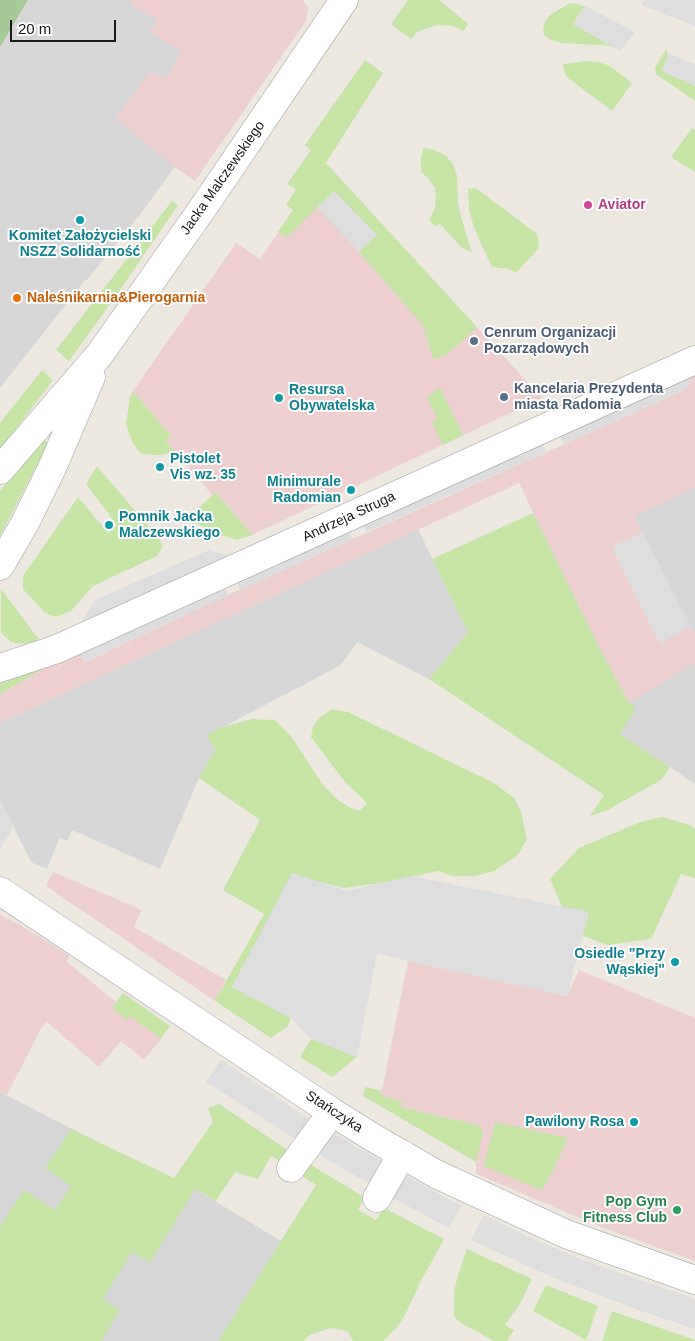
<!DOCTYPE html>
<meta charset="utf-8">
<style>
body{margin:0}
#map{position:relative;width:695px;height:1341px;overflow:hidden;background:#ece8e0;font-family:Arial,sans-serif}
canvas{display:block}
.scale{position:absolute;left:10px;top:20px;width:106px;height:22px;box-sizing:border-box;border:2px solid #1a1a1a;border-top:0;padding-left:6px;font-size:15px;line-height:18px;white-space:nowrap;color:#1a1a1a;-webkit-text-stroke:4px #fff;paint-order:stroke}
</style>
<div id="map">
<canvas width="695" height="1341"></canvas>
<div class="scale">20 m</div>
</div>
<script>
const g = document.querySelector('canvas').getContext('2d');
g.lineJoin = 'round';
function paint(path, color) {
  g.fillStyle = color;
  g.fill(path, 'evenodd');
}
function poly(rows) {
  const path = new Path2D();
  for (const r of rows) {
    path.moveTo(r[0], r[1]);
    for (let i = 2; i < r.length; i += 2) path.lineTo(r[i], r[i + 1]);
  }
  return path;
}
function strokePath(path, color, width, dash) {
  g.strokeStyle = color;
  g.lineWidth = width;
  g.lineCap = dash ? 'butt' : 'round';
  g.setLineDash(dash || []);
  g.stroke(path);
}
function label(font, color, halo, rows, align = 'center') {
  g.font = font + ' Arial,sans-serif';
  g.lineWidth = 4;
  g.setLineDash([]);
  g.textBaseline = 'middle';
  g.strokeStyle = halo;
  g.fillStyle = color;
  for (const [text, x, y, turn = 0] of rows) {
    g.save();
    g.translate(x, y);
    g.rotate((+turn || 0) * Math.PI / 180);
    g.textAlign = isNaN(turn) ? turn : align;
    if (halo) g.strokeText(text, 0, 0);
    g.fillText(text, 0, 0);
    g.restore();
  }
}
paint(poly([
 [28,0,242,0,215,112,141,213,87,280,86,279,0,388,0,45],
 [695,402,695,784,620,734,629,703,601,651,533,513],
 [418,529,468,632,429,679,357,642,341,665,208,735,215,750,199,778,160,869,72,830,67,841,60,838,47,869,31,862,0,800,0,723],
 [0,1092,108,1147,195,1189,281,1241,218,1341,0,1341]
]), '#d8d7d7');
paint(poly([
 [132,0,303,0,308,8,306,21,195,181,175,167,115,118,151,71,166,79,181,51,150,32,158,20,130,4],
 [325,163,542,398,252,535,216,492,213,496,168,443,166,440,171,436,133,391,236,243,260,259],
 [692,372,695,373,695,488,635,516,695,634,695,663,629,703,601,651,519,483,0,723,0,694,51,664,79,650,85,662,228,595,687,389],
 [53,872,142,910,134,927,226,980,215,1001,46,886],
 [0,914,30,931,70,956,66,961,116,1002,112,1008,127,1019,130,1015,161,1039,144,1060,121,1041,99,1067,47,1022,41,1028,7,1095,0,1092],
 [408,961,567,996,579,970,695,1018,695,1261,604,1228,476,1174,476,1162,482,1131,478,1125,401,1107,381,1096]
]), '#edd0cf');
paint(poly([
 [408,0,439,0,468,24,464,31,453,26,437,25,417,32,411,39,391,24],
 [570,3,585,6,573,24,613,46,561,43,549,39,544,35,543,29,545,21,550,15],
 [666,49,668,53,667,58,663,71,695,86,695,101,656,74,655,68],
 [365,60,383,73,326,163,477,327,445,356,433,359,423,325,359,252,377,235,334,191,287,237,278,232,293,210,286,205,296,189,287,184,311,150,305,145],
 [585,61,599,62,610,66,632,83,612,111,567,77,564,71,563,64],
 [692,128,695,130,695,172,671,157],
 [423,148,435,150,446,156,453,164,457,176,458,201,460,213,472,253,462,248,440,224,435,227,429,220,435,208,436,199,435,188,428,178,421,172,421,159],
 [476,188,537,234,539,245,537,250,516,273,509,269,492,267,481,244,474,227,469,210,468,189],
 [172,201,178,205,116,296,69,361,56,350],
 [42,370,53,380,0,450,0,423],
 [440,388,463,435,443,445,432,422,437,418,427,397],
 [133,391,171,436,166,441,176,452,159,455,141,454,133,444,126,424,130,397],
 [40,440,47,441,47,446,0,536,0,491],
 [97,466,159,539,163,546,157,556,93,586,71,611,56,617,45,613,23,589,23,576,78,497,108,533,117,525,86,484],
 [216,492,219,496,252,535,237,540,214,533,196,523,191,515],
 [533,513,601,651,629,703,636,708,620,734,668,766,669,769,661,780,638,793,606,811,590,816,604,795,429,679,468,632,432,559],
 [1,589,20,614,39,640,30,644,17,643,11,642,1,633],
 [51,664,0,694,0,681],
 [332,709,348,712,494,783,514,798,521,811,527,839,518,855,494,871,476,876,452,876,438,871,381,883,343,888,308,879,293,873,232,987,291,1018,288,1026,271,1038,215,1001,264,914,223,890,260,820,199,778,215,750,207,735,219,728,252,719,275,720,291,736,323,785,339,801,349,807,360,811,367,803,345,782,311,737,313,727,319,718],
 [662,817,690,825,695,829,695,878,681,874,651,939,607,945,581,935,563,909,550,879,579,848,640,822],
 [123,993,170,1026,161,1039,130,1016,127,1020,112,1008],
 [311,1039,357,1057,332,1077,300,1057],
 [365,1087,382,1091,382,1096,402,1101,401,1107,478,1125,483,1131,476,1162,363,1096],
 [219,1104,289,1151,282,1163,271,1156,258,1179,235,1172,216,1201,195,1189,150,1263,132,1252,103,1299,120,1310,101,1341,0,1341,0,1226,24,1190,55,1210,71,1186,45,1168,71,1129,174,1178,213,1122,208,1108],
 [495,1122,568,1138,548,1181,541,1190,484,1166],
 [308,1163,364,1197,358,1210,376,1220,384,1208,444,1239,422,1279,403,1319,397,1327,383,1341,353,1341,348,1331,330,1328,309,1335,304,1341,218,1341,316,1185,301,1175],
 [467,1249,532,1279,521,1302,505,1325,514,1330,507,1341,494,1341,459,1322,454,1316,454,1292,458,1275],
 [546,1285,598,1306,586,1340,533,1311],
 [612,1311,695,1340,695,1341,602,1341]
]), '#c6e5a7');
paint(poly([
 [0,0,28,0,0,47]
]), '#a6ca96');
paint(poly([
 [644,0,695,0,695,26,641,5],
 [585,6,635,32,620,51,573,24],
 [668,53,695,64,695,86,662,71],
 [334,191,377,235,359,252,317,207],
 [692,372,687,389,564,444,558,432],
 [540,440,546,452,366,532,361,521],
 [347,528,352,539,240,590,234,577],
 [643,532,691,626,660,644,612,547],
 [209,550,228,556,81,623,95,600],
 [222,583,228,595,84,662,79,650],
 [0,800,13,827,0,850],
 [292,873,347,891,411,876,589,912,567,996,377,954,357,1057,311,1039,291,1018,232,987],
 [221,1060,313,1122,298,1141,206,1082],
 [333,1133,386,1164,373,1186,318,1154],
 [403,1174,461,1206,449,1228,391,1197],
 [484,1215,535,1240,582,1260,695,1299,695,1329,644,1312,554,1278,471,1240]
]), '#dedede');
const minor = poly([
 [0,470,100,354,207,202,344,0],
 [0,566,25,523,52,468,91,377],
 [0,668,57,649,695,360],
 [0,891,332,1112,372,1137,436,1174,566,1234,695,1280],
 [291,1168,332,1112],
 [377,1198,402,1154]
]);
strokePath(minor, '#a1a1a1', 29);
strokePath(minor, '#fff', 28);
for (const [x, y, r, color] of [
 [588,205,5,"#d1479c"],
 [80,220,5,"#0f9aa8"],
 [17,298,5,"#e8710a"],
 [474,341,5,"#5c6f8a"],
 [504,397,5,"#5c6f8a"],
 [279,398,5,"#0f9aa8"],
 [160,467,5,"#0f9aa8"],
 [351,490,5,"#0f9aa8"],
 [109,525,5,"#0f9aa8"],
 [675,962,5,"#0f9aa8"],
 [634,1122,5,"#0f9aa8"],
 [677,1210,5,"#2e9e5b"]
]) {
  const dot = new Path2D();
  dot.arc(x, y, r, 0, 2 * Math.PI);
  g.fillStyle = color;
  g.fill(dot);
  strokePath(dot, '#fff', 2);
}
label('14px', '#1a1a1a', '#fff', [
 ["Jacka Malczewskiego",223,178,-55],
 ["Andrzeja Struga",349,517,-25],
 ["Stańczyka",334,1112,33]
]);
label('bold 14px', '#b23c85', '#fff', [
 ["Aviator",598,205]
], 'left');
label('bold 14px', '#0d838f', '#fff', [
 ["Komitet Założycielski",80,236,"center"],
 ["NSZZ Solidarność",80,252,"center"],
 ["Resursa",289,390],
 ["Obywatelska",289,406],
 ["Pistolet",170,459],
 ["Vis wz. 35",170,475],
 ["Minimurale",341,482,"right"],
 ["Radomian",341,498,"right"],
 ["Pomnik Jacka",119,517],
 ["Malczewskiego",119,533],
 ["Osiedle \"Przy",665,954,"right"],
 ["Wąskiej\"",665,970,"right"],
 ["Pawilony Rosa",624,1122,"right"]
], 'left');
label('bold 14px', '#c56008', '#fff', [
 ["Naleśnikarnia&Pierogarnia",27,298]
], 'left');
label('bold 14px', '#4e5e75', '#fff', [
 ["Cenrum Organizacji",484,333],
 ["Pozarządowych",484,349],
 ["Kancelaria Prezydenta",514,389],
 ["miasta Radomia",514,405]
], 'left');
label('bold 14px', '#27864d', '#fff', [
 ["Pop Gym",667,1202],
 ["Fitness Club",667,1218]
], 'right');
</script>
